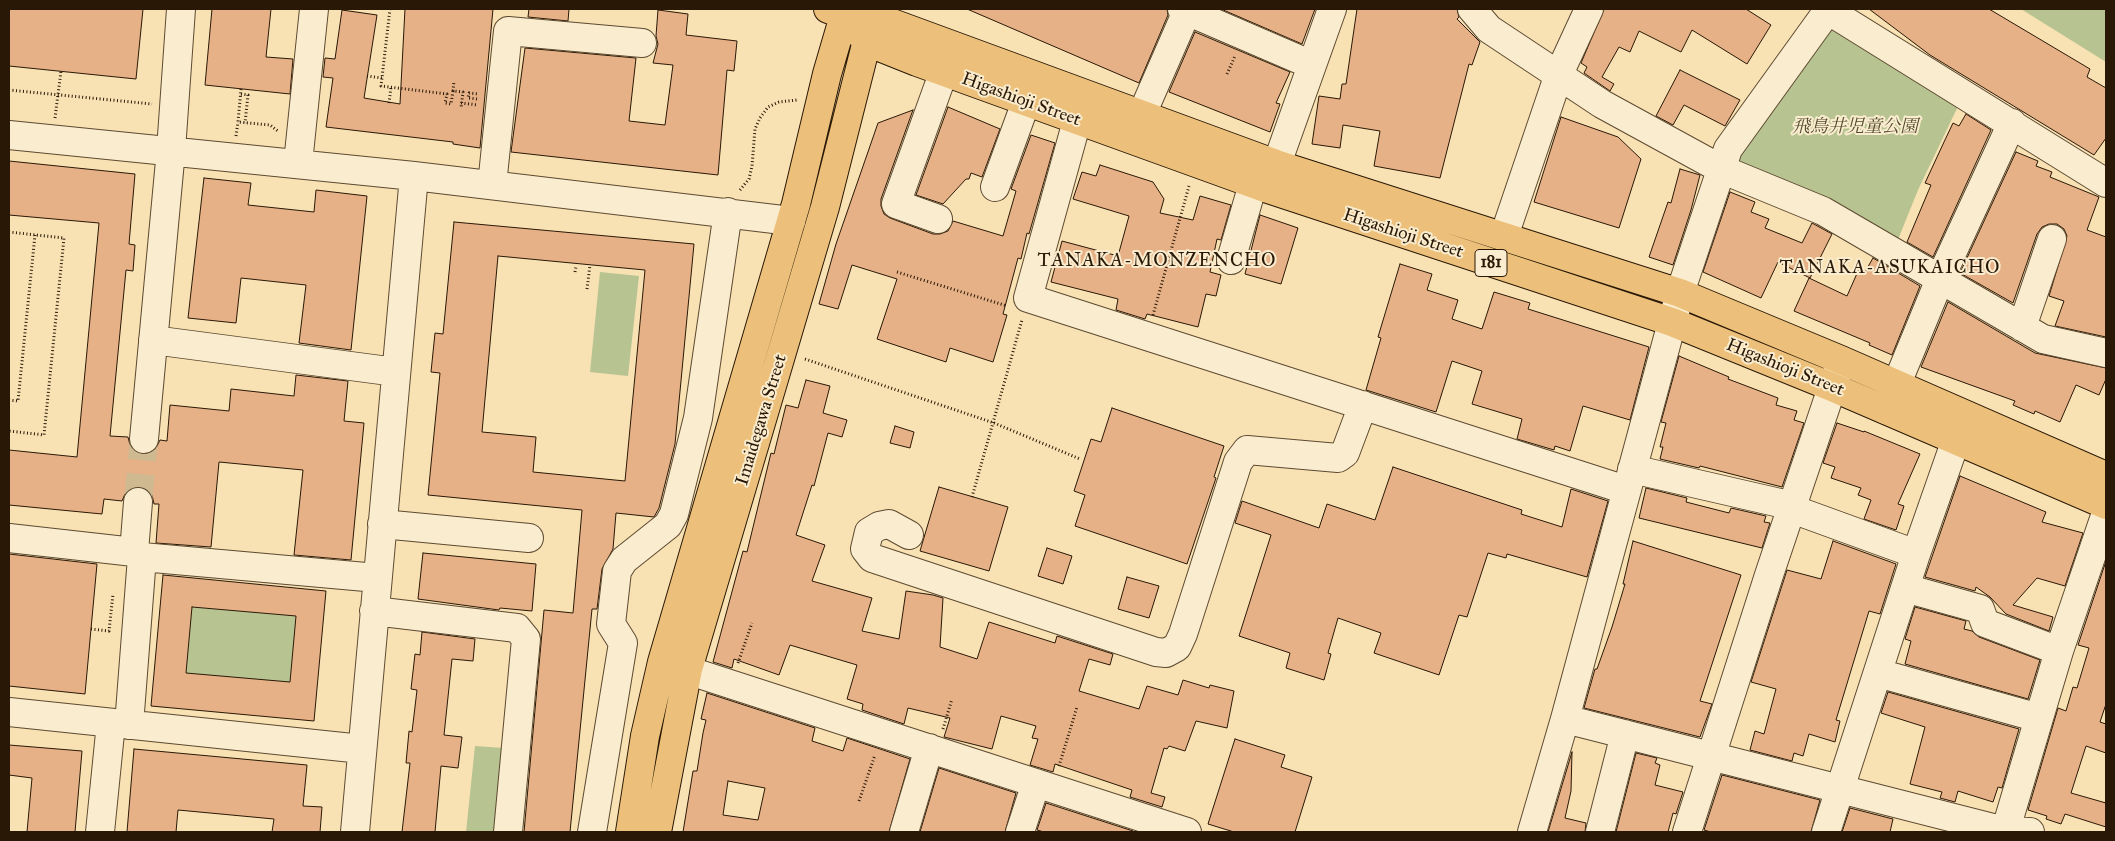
<!DOCTYPE html>
<meta charset="utf-8">
<style>
body{margin:0}
#map{position:relative;width:2115px;height:841px;overflow:hidden;background:#f8e1b3;font-family:"IM FELL Great Primer",serif}
canvas{display:block}
.frame{position:absolute;inset:0;border:10px solid #291806;pointer-events:none}
</style>
<div id="map">
<canvas width="2115" height="841"></canvas>
<div class="frame"></div>
</div>
<script>
const g = document.querySelector('canvas').getContext('2d');
g.lineJoin = 'round';
function paint(path, color) {
  g.fillStyle = color;
  g.fill(path, 'evenodd');
}
function poly(rows) {
  const path = new Path2D();
  for (const r of rows) {
    path.moveTo(r[0], r[1]);
    for (let i = 2; i < r.length; i += 2) path.lineTo(r[i], r[i + 1]);
  }
  return path;
}
function strokePath(path, color, width, dash) {
  g.strokeStyle = color;
  g.lineWidth = width;
  g.lineCap = dash ? 'butt' : 'round';
  g.setLineDash(dash || []);
  g.stroke(path);
}
function label(font, color, halo, rows, align = 'center') {
  g.font = font + ' "IM FELL Great Primer","Noto Serif JP",serif';
  g.lineWidth = 4;
  g.setLineDash([]);
  g.textBaseline = 'middle';
  g.strokeStyle = halo;
  g.fillStyle = color;
  for (const [text, x, y, turn = 0] of rows) {
    g.save();
    g.translate(x, y);
    g.rotate((+turn || 0) * Math.PI / 180);
    g.textAlign = isNaN(turn) ? turn : align;
    if (halo) g.strokeText(text, 0, 0);
    g.fillText(text, 0, 0);
    g.restore();
  }
}
paint(poly([
 [2021,9,2106,9,2106,62],
 [1841,26,1961,100,1918,190,1897,242,1741,166,1739,153,1826,28],
 [600,272,639,276,628,376,590,372],
 [192,607,296,616,290,683,186,673],
 [475,746,504,748,496,832,466,832]
]), '#b7c491');
const building = poly([
 [9,9,143,9,136,79,9,66,9,9],
 [212,9,271,9,266,57,293,59,290,94,205,85,212,9],
 [405,9,493,9,480,148,453,144,453,142,326,127,333,78,323,77,325,58,335,59,342,10,377,15,364,98,400,104,405,9],
 [529,9,569,9,568,21,528,17,529,9],
 [967,9,1167,9,1168,15,1139,83,967,9],
 [1221,9,1315,9,1302,44,1221,9],
 [1357,9,1457,9,1459,17,1457,19,1480,42,1472,65,1469,64,1440,178,1374,166,1380,131,1343,125,1340,148,1312,144,1319,96,1340,99,1342,84,1346,84,1357,9],
 [1604,9,1746,9,1771,25,1747,64,1692,30,1681,52,1639,31,1630,52,1619,47,1602,77,1614,84,1610,91,1584,73,1587,67,1581,63,1604,9],
 [1869,9,1989,9,2090,69,2087,77,2106,88,2106,138,2094,155,1930,55,1869,9],
 [658,10,688,14,686,35,737,41,734,71,727,70,718,175,511,152,525,48,636,58,629,121,665,125,673,65,653,63,658,44,656,36,658,10],
 [1195,32,1290,72,1276,103,1280,104,1270,132,1169,92,1195,32],
 [1680,70,1740,100,1725,126,1684,105,1673,125,1656,116,1680,70],
 [948,107,1000,129,982,177,971,173,969,179,966,179,943,204,916,195,948,107],
 [913,110,881,199,881,206,884,214,890,218,933,234,940,234,948,231,953,221,1003,236,1016,191,1011,189,1031,135,1055,143,1029,234,1027,233,1021,259,1018,258,1003,314,1007,315,993,362,950,348,946,362,877,339,897,279,852,265,838,309,819,304,836,244,878,123,913,110],
 [1966,114,1991,130,1933,257,1907,242,1931,185,1925,183,1944,142,1953,123,1959,126,1966,114],
 [1561,117,1618,137,1641,159,1619,228,1534,202,1561,117],
 [2016,152,2038,161,2036,166,2052,172,2050,177,2099,197,2087,230,2106,237,2106,337,2055,326,2064,301,2049,296,2067,236,2064,229,2057,224,2049,224,2042,227,2037,234,2013,303,1960,273,2016,152],
 [9,161,135,174,129,244,135,245,133,271,126,270,110,436,128,437,130,445,135,451,142,454,150,453,156,448,160,440,167,441,170,405,229,411,231,389,294,396,296,375,348,381,344,421,364,423,351,560,294,555,303,470,219,462,211,547,156,543,159,504,154,504,152,495,147,489,140,487,131,488,125,494,122,501,104,499,102,514,9,505,9,450,77,457,99,223,9,215,9,161],
 [1100,165,1153,182,1164,199,1160,213,1193,220,1200,196,1231,205,1221,240,1217,239,1210,272,1221,275,1216,296,1206,294,1198,327,1147,314,1145,319,1116,310,1118,299,1051,282,1062,241,1118,256,1129,216,1073,199,1082,172,1096,176,1100,165],
 [1680,169,1700,175,1691,210,1673,265,1649,257,1668,202,1671,203,1680,169],
 [204,178,251,183,248,205,314,212,316,190,367,196,351,350,299,343,306,285,241,278,236,323,188,318,204,178],
 [1730,192,1755,202,1751,212,1769,219,1765,228,1802,243,1812,223,1832,234,1810,278,1778,262,1761,298,1703,272,1730,192],
 [1260,215,1298,228,1281,284,1245,274,1260,215],
 [454,222,694,244,675,444,659,508,654,517,616,513,613,549,602,569,597,609,592,609,570,832,524,832,544,610,573,613,582,510,428,495,440,373,431,372,435,333,443,334,454,222],
 [498,256,645,270,625,481,533,472,536,437,482,432,498,256],
 [1873,258,1920,286,1892,355,1869,345,1870,343,1794,311,1809,278,1847,296,1859,269,1865,272,1873,258],
 [1400,264,1432,274,1427,290,1458,300,1452,319,1482,329,1494,292,1530,303,1528,309,1649,347,1630,420,1583,406,1570,451,1555,446,1554,450,1517,439,1522,419,1472,404,1482,371,1452,361,1436,412,1366,390,1381,338,1378,337,1400,264],
 [1948,302,2035,353,2106,368,2106,379,2099,395,2076,385,2060,422,2035,411,2034,414,2013,405,2015,401,1921,367,1948,302],
 [1679,356,1729,377,1728,379,1778,398,1776,405,1797,411,1794,420,1804,423,1782,487,1700,466,1699,468,1660,459,1663,447,1660,447,1666,423,1661,422,1679,356],
 [806,380,830,386,823,413,847,420,842,437,828,433,814,486,812,485,796,535,825,545,812,581,872,598,862,631,899,639,906,591,933,595,943,598,940,647,977,659,989,622,1055,643,1057,636,1113,654,1110,665,1089,659,1079,691,1139,709,1147,686,1178,695,1183,680,1209,688,1210,685,1234,691,1227,728,1196,721,1185,751,1169,746,1167,749,1164,748,1151,793,1165,797,1162,807,1130,797,1132,790,1055,764,1053,772,1030,765,1038,739,1032,738,1036,726,1001,716,992,749,944,737,950,718,908,708,904,724,862,710,863,704,847,699,857,665,790,645,779,675,734,659,732,668,713,662,743,551,747,552,771,453,774,454,786,405,798,408,806,380],
 [1112,408,1224,446,1214,477,1216,478,1187,564,1075,526,1085,495,1074,491,1091,439,1101,442,1112,408],
 [1837,423,1864,432,1864,431,1920,454,1898,504,1904,506,1896,530,1864,519,1871,500,1858,495,1861,488,1831,478,1835,467,1823,463,1837,423],
 [895,426,914,432,910,448,890,443,895,426],
 [1393,467,1522,510,1521,514,1562,527,1571,489,1608,501,1587,577,1507,554,1506,558,1488,553,1467,617,1459,615,1439,675,1374,653,1381,633,1338,618,1328,653,1331,654,1324,680,1286,668,1290,653,1239,636,1271,535,1235,523,1242,501,1319,528,1327,504,1375,520,1393,467],
 [1960,476,2046,512,2042,522,2083,533,2065,586,2037,578,2013,605,2053,617,2049,631,2006,614,1990,597,1976,587,1975,591,1925,577,1960,476],
 [939,487,1008,507,989,571,920,551,939,487],
 [1646,488,1687,498,1686,502,1729,513,1731,508,1766,516,1764,522,1770,523,1762,548,1639,518,1646,488],
 [1633,541,1741,575,1700,701,1712,704,1700,737,1584,708,1595,669,1597,669,1612,627,1625,584,1623,584,1633,541],
 [1833,541,1896,564,1880,614,1869,611,1836,720,1840,721,1835,742,1809,734,1803,756,1794,753,1792,761,1750,750,1755,731,1764,734,1776,689,1751,682,1787,570,1821,579,1833,541],
 [1047,548,1072,556,1063,584,1038,576,1047,548],
 [423,553,536,564,532,611,500,608,499,610,418,599,423,553],
 [9,554,97,564,85,694,9,686,9,554],
 [2106,561,2106,704,2100,722,2106,724,2106,753,2086,746,2071,793,2106,803,2106,827,2065,814,2061,824,2046,819,2047,816,2028,810,2058,708,2066,711,2073,687,2077,688,2089,648,2078,645,2106,561],
 [163,575,326,591,314,721,151,706,163,575],
 [192,607,296,616,290,682,186,673,192,607],
 [1127,577,1159,586,1149,618,1118,609,1127,577],
 [1915,607,1966,621,1964,629,1972,631,1979,637,2040,660,2028,699,1905,664,1911,641,1905,639,1915,607],
 [422,632,475,639,473,661,452,659,444,735,462,737,458,768,441,766,435,832,402,832,410,763,406,763,409,731,412,732,417,690,411,689,415,654,420,655,422,632],
 [1888,692,2019,729,2002,788,1998,787,1993,802,1958,791,1955,802,1940,798,1942,792,1910,784,1925,727,1881,713,1888,692],
 [707,693,815,728,812,741,843,751,847,738,910,759,889,832,683,832,693,771,697,771,703,733,706,720,701,719,707,693],
 [728,781,765,788,758,820,723,815,728,781],
 [1235,739,1285,755,1281,767,1312,777,1295,832,1234,832,1208,824,1235,739],
 [9,745,82,751,75,832,27,832,32,778,9,775,9,745],
 [134,749,307,765,303,806,322,807,320,832,272,832,274,819,178,810,176,832,127,832,134,749],
 [1572,752,1571,791,1565,818,1586,823,1585,832,1548,832,1572,752],
 [1636,753,1657,758,1655,763,1660,765,1655,785,1683,792,1676,814,1673,813,1668,832,1616,832,1636,753],
 [939,768,1016,793,1005,832,920,832,939,768],
 [1722,775,1820,800,1811,832,1711,832,1704,830,1722,775],
 [1046,803,1133,831,1133,832,1044,832,1037,830,1046,803],
 [1850,808,1893,819,1890,832,1842,832,1850,808]
]);
paint(building, '#e6b187');
strokePath(building, '#291806', 1);
strokePath(poly([
 [138,502,144,439]
]), '#cfb990', 28, [28, 14]);
const minor = poly([
 [1182,9,1312,65],
 [1472,9,1489,29,1602,104,1721,169,1823,211,2043,339,2106,353],
 [1826,9,2106,183],
 [1142,114,1187,11],
 [1077,121,1028,298,1626,490],
 [9,135,414,176,791,221],
 [298,163,314,9],
 [492,185,508,31,642,43],
 [1269,186,1332,9],
 [995,187,1026,102],
 [938,219,896,204,944,71],
 [1504,236,1559,74,1589,9],
 [1231,260,1253,184],
 [2022,327,2052,239],
 [153,340,396,372],
 [1886,410,1940,279,2012,123],
 [144,439,171,150,181,9],
 [1632,469,1793,506],
 [1792,509,1916,554],
 [382,524,529,538],
 [909,535,889,524,879,526,869,532,865,549,872,558,1156,652,1166,653,1177,647,1183,634,1238,462,1247,450,1338,458,1345,453,1363,405],
 [9,538,134,552,142,557,377,578],
 [134,552,138,502],
 [1905,588,1980,609,1985,623,2059,651],
 [374,611,517,628,526,639,508,832],
 [665,663,1187,832],
 [1878,673,2039,718],
 [9,712,362,749],
 [1565,719,2005,831,2030,832],
 [129,725,142,557],
 [100,832,111,723],
 [355,832,414,176],
 [592,832,623,643,611,624,617,571,624,560,668,525,674,514,698,418,728,212],
 [904,832,929,748],
 [1020,832,1036,783],
 [1532,832,1565,719,1680,293,1728,149,1829,9],
 [1600,832,1625,734],
 [1687,832,1769,575,1840,364],
 [1826,832,1916,554,1964,417],
 [2005,832,2059,651,2106,513]
]);
const major = poly([
 [828,9,844,15,873,16,1276,164,1680,293,1841,360,2106,476],
 [844,15,867,42,917,62,1268,189,1672,322,1832,387,2106,505],
 [630,832,645,736,662,662,796,204,827,74,846,9],
 [657,832,688,669,825,207,871,25]
]);
strokePath(minor, '#5d4a31', 30);
strokePath(major, '#291806', 30);
strokePath(poly([
 [390,9,381,86,447,94,445,103,451,104,453,91,463,92,461,108],
 [1227,74,1235,56],
 [367,76,382,78],
 [241,89,238,122,270,125,279,132],
 [9,90,152,104],
 [453,91,454,81],
 [241,94,248,95,245,123],
 [477,99,468,98,469,93,479,94],
 [389,103,391,87],
 [461,103,478,105],
 [55,118,61,71],
 [236,136,238,122],
 [740,190,749,179,752,166,755,129,760,118,768,107,779,102,797,100],
 [9,232,64,238,44,435,9,431],
 [575,272,576,267],
 [897,272,1007,306],
 [587,289,590,265],
 [1153,315,1189,186],
 [805,359,994,423,1080,459],
 [9,400,18,401,35,235],
 [972,497,1022,320],
 [91,629,109,631,113,594],
 [738,663,752,623],
 [943,729,952,699],
 [1059,766,1077,707],
 [859,801,875,755]
]), '#291806', 3, [1, 2.5]);
strokePath(minor, '#faecce', 28);
strokePath(major, '#ecc07a', 28);
for (const [x, y, w] of [
 [1491,263,32]
]) {
  const box = new Path2D();
  box.roundRect(x - w / 2, y - 13.5, w, 27, 4);
  g.fillStyle = '#faecce';
  g.fill(box);
  strokePath(box, '#291806', 1);
}
label('bold 16px', '#291806', null, [
 ["181",1491,263]
]);
label('18px', '#291806', '#faecce', [
 ["Higashioji Street",1021,100,20],
 ["Higashioji Street",1403,234,18],
 ["Higashioji Street",1785,368,22],
 ["Imaidegawa Street",762,420,-73]
]);
label('italic 18px', '#544c30', '#faecce', [
 ["飛鳥井児童公園",1855,128]
]);
g.letterSpacing = '1px';
label('19px', '#291806', '#faecce', [
 ["TANAKA-MONZENCHO",1157,261],
 ["TANAKA-ASUKAICHO",1890,268]
]);
g.letterSpacing = '0px';
</script>
